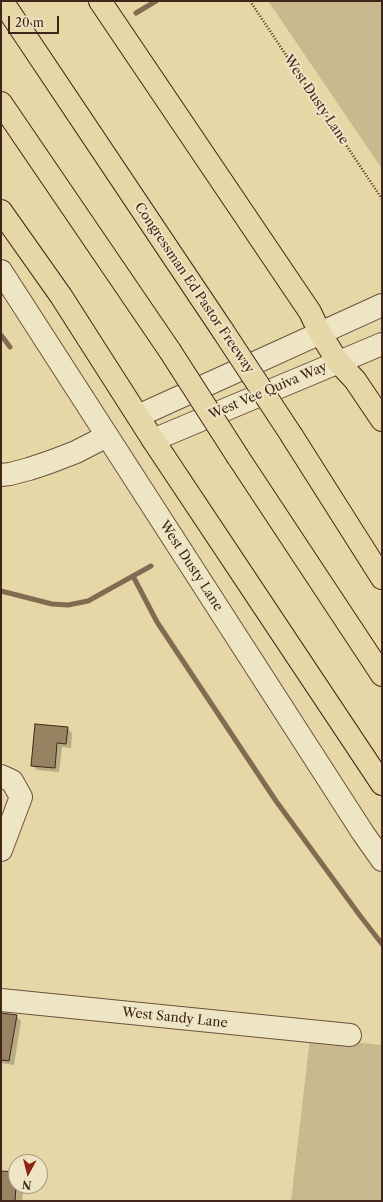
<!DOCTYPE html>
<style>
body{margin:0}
#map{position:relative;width:383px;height:1202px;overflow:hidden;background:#e5d7a6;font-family:"Libre Caslon Text",serif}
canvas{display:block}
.frame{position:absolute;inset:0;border:2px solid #422519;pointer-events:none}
.north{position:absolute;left:8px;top:1154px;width:40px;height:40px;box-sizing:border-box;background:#eee5c5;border:1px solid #a99880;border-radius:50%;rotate:187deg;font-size:11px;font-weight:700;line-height:16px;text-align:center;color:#422519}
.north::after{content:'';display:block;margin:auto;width:14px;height:18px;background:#8f2418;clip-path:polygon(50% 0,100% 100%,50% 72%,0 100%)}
.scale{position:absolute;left:8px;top:16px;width:51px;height:18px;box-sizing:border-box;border:2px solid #422519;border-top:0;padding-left:5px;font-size:12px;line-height:14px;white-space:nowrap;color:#422519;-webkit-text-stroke:3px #eee5c5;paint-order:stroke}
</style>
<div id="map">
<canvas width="383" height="1202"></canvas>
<div class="frame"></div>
<div class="north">N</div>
<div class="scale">20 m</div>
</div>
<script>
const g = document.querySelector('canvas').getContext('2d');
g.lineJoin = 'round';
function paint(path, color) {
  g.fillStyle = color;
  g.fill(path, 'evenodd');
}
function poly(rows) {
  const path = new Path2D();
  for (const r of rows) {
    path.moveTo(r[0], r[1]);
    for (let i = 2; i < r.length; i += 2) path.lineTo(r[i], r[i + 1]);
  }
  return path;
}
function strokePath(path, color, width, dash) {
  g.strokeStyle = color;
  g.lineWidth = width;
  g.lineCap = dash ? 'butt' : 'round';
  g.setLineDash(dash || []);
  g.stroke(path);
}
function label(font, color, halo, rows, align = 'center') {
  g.font = font + ' "Libre Caslon Text",serif';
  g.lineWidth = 4;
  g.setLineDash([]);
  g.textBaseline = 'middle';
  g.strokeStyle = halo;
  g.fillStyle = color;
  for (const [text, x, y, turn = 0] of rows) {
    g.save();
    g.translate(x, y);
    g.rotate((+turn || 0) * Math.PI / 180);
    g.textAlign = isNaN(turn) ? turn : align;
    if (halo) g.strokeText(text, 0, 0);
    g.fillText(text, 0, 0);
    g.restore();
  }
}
paint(poly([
 [268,1,382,1,382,169,275,11],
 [310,1038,382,1045,382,1201,291,1201]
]), '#c9b98e');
paint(poly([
 [67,728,72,733,71,748,62,747,59,772,37,770,32,765],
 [16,1016,21,1021,14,1065,1,1063,1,1018],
 [1,1172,16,1173,16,1186,24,1186,22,1201,1,1201]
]), '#0003');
strokePath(poly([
 [136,13,156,1],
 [1,335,10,347],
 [133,576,157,622,276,801,361,917,382,944],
 [1,591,52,604,68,605,88,601,151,566]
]), '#836b51', 5);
const building = poly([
 [35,724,68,727,66,744,57,743,55,768,31,766,35,724],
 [1,1013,17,1015,9,1061,1,1060,1,1013],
 [1,1171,16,1172,16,1186,15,1201,1,1201,1,1171]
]);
paint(building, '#978262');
strokePath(building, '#422519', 1);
const minor = poly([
 [1,271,363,833,382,860],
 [138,416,382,305],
 [153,440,382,344],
 [1,475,10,474,29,469,50,462,76,452,107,436],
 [1,776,12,781,21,797,1,850],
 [1,1000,350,1035]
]);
const highway = poly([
 [2,1,223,331],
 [100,1,310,312,320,333,338,362,355,380,382,420],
 [1,103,170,351],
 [1,211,61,296,153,440,382,784],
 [292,436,382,578],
 [238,457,382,675]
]);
strokePath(minor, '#6b523c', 24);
strokePath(highway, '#422519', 24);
strokePath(poly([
 [250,1,382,199]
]), '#422519', 2.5, [1, 2]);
strokePath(minor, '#eee5c5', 22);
strokePath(highway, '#e5d7a6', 22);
const highwayBridge = poly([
 [223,331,292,436],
 [170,351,238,457]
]);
strokePath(highwayBridge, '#422519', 24, []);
strokePath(highwayBridge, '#e5d7a6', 22);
label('13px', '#422519', '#eee5c5', [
 ["West Dusty Lane",316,100,56],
 ["Congressman Ed Pastor Freeway",194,288,56],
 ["West Vee Quiva Way",268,391,-23],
 ["West Dusty Lane",191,566,57],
 ["West Sandy Lane",175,1018,6]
]);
</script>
